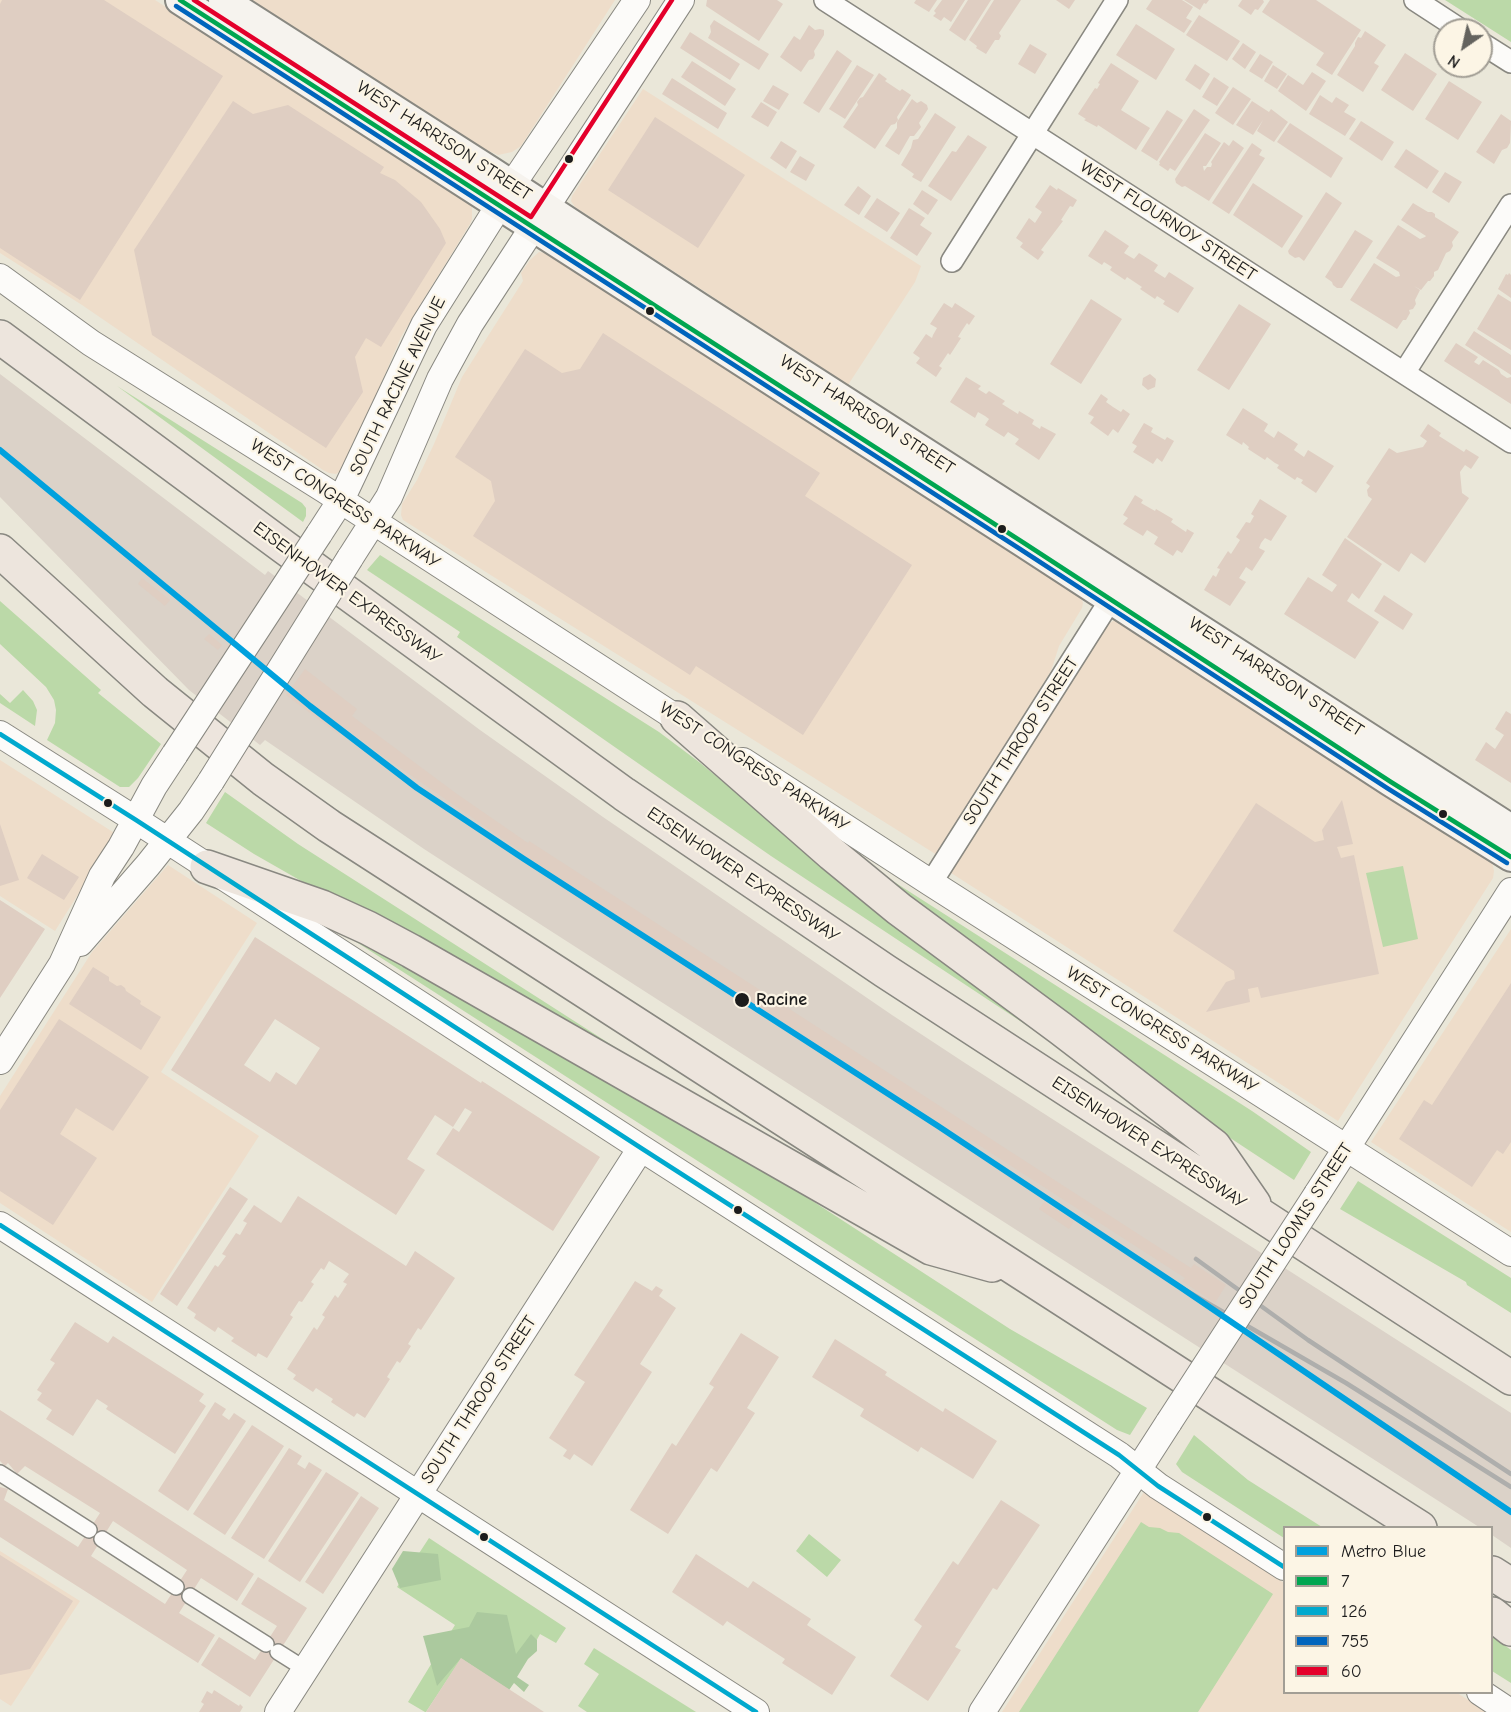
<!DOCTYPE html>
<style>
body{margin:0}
#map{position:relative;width:1511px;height:1712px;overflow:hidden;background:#eae7d9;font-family:"Comic Neue",sans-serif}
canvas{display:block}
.legend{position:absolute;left:1283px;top:1526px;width:210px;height:168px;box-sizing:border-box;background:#fcf5e5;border:2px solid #a29e95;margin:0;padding:8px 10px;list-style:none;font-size:18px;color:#1c1c1c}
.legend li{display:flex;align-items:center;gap:12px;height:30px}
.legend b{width:30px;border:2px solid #a29e95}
.north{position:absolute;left:1433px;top:18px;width:60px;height:60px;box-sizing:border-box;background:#fcf5e5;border:2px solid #a29e95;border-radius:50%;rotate:214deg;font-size:16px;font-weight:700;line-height:24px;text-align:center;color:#1c1c1c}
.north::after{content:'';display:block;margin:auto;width:21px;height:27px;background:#64635e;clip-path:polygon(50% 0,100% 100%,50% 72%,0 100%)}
</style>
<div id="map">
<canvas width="1511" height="1712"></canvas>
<ul class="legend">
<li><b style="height:8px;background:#00a1de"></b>Metro Blue</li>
<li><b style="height:8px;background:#00a651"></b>7</li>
<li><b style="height:8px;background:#00a9ce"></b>126</li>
<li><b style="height:8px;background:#0065bd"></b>755</li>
<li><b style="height:8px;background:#e4002b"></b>60</li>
</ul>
<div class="north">N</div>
</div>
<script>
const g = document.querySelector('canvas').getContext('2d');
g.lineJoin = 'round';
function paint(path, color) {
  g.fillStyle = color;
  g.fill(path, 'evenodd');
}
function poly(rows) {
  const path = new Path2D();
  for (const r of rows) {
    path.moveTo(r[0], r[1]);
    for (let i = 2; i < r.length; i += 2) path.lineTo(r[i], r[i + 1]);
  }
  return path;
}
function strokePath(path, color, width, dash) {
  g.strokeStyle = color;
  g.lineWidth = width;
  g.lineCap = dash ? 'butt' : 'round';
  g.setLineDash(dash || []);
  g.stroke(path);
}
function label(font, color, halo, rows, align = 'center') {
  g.font = font + ' "Comic Neue",sans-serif';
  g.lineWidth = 4.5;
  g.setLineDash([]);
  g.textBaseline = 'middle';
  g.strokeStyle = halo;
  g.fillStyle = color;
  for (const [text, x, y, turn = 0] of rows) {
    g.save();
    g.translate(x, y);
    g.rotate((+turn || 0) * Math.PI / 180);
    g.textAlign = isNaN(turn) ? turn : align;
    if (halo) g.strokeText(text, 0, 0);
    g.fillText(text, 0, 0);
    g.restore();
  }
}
paint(poly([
 [0,0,155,0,460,195,472,207,472,219,470,224,419,307,401,337,347,463,340,471,336,474,329,473,323,470,82,305,0,253],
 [248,0,615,0,521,146,512,152,498,155,475,145],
 [643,89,921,266,915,282,848,385,575,207,571,201,572,196],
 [539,252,545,253,1081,597,1083,603,1082,608,1059,646,1051,671,937,855,403,520,401,515,402,504,417,480,434,444,462,377,523,281,521,273,530,260],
 [1118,620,1492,862,1494,871,1493,878,1338,1121,948,871,1108,624,1113,621],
 [0,760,116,834,55,931,0,896],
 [168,865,257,923,161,1072,259,1136,152,1302,0,1203,0,1096,92,952],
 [1511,929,1511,1232,1371,1142],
 [1144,1492,1284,1583,1284,1692,1457,1693,1488,1712,1002,1712],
 [0,1551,80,1601,11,1706,0,1699]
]), '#eeddca');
paint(poly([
 [0,374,265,575,268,571,480,730,603,817,892,1015,965,1063,1511,1413,1511,1548,1492,1535,1492,1528,1479,1527,543,926,424,849,265,740,260,745,189,690,0,497]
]), '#dbd2c8');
paint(poly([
 [1445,0,1511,0,1511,42],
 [117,386,302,503,306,508,306,516,303,522],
 [380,555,659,732,699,762,865,899,1079,1060,771,856,457,637,460,632,367,570],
 [0,601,101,690,98,693,161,744,138,778,129,787,120,787,47,740,55,723,56,710,54,700,46,687,0,644],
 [23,690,33,701,37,710,35,726,0,703,0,694,10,703],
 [225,792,298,844,657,1074,310,886,254,854,206,823],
 [835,844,1252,1111,1311,1152,1294,1180,1212,1126],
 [1403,866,1418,939,1383,947,1366,873],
 [349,933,703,1130,1010,1329,1147,1408,1130,1435,1117,1430,347,936],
 [1358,1181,1511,1278,1511,1313,1467,1285,1466,1282,1340,1209],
 [1194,1435,1248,1480,1322,1527,1284,1528,1284,1538,1182,1472,1176,1464],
 [1141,1522,1149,1527,1160,1528,1168,1532,1179,1533,1273,1594,1198,1712,1019,1712],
 [809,1534,841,1560,827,1577,796,1551],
 [429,1538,566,1628,556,1643,540,1634,509,1690,461,1659,426,1712,425,1712,408,1702,455,1625,397,1587],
 [1492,1636,1511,1650,1511,1683,1492,1671],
 [594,1648,696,1712,587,1712,578,1706,599,1674,584,1664]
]), '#bbd9a8');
paint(poly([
 [403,1551,438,1554,441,1580,400,1588,392,1569],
 [477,1612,507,1615,516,1654,531,1634,537,1640,537,1651,528,1659,517,1677,529,1685,524,1692,514,1683,509,1690,461,1658,437,1686,423,1636,469,1627]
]), '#abc99e');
paint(poly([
 [2,0,104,0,223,76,80,300,0,248,0,4],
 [707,0,777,0,783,4,759,41,706,6],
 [916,0,937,0,929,12,914,3],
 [942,0,965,0,951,22,944,17,941,21,933,16,936,13,934,11],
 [968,0,991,0,965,41,949,30],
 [994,0,1021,0,999,33,1001,36,999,40,995,40,986,54,976,48,977,46,969,40],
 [1056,0,1075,0,1069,9],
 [1152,0,1182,0,1193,7,1186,18,1192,21,1184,33,1146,9],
 [1184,0,1209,0,1206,4,1204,3,1200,10],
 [1242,0,1263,0,1264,2,1258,10,1255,9,1251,15,1238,6],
 [1270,0,1316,0,1361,30,1332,75,1316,65,1324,53,1262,12],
 [1199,15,1240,41,1227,61,1186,35],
 [714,20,769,54,759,70,708,38,711,32,710,26],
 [1136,24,1175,49,1156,80,1116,55],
 [809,25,815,30,820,29,824,30,824,35,814,51,815,55,813,59,809,60,801,72,780,57,794,36,800,40],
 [1365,31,1386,45,1374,63,1379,66,1363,92,1337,75,1355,46,1355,43,1358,37,1361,38],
 [690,32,740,64,730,80,680,48],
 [1243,43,1256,52,1245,69,1232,59],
 [1030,44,1047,54,1035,74,1018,64],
 [837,50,852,61,819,113,803,103],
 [1405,53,1437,74,1413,111,1381,90],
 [1260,54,1273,62,1262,79,1249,71],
 [692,61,736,89,725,106,681,77],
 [1111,63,1139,81,1121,110,1150,128,1136,150,1098,125,1097,127,1084,120,1086,119,1078,114,1095,88,1097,89,1100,84,1098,83],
 [1195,64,1210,74,1200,90,1185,80],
 [857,65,874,75,845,119,829,109],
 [1273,65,1287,74,1277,89,1264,81],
 [1312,72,1326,81,1306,111,1278,91,1288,75,1303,85],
 [879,73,887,79,885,81,900,91,902,89,911,95,897,117,898,120,895,124,891,125,875,149,843,127,858,105,857,102,860,98,863,97],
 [1214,77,1229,87,1217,106,1202,97],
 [672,78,727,113,718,129,662,94],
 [1449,81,1482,102,1458,140,1425,119],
 [773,85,789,94,779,110,763,101],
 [1233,87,1251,99,1233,125,1215,113],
 [1320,95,1332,103,1336,97,1349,105,1344,112,1356,119,1345,136,1309,114],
 [912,99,917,103,921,101,927,105,928,109,919,123,921,127,914,136,910,136,899,155,885,146,897,128,897,122],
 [233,101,253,114,288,105,384,167,380,173,395,180,421,202,440,229,446,243,381,347,366,338,355,357,363,392,326,448,152,335,134,250],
 [1252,101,1269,112,1271,109,1288,122,1274,142,1257,131,1263,120,1253,135,1236,125],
 [761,102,777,112,768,127,751,117],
 [1194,109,1210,120,1175,171,1170,168,1168,171,1159,165,1160,163,1159,162],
 [1167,110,1183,120,1157,161,1141,151],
 [935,113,956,127,921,182,912,177,914,174,901,165,911,148,913,140,918,139],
 [1501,114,1511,121,1510,143,1507,148,1502,150,1494,164,1476,152],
 [655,117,745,175,698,248,608,190],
 [1361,121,1394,142,1382,161,1349,139],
 [1290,123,1343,158,1331,178,1277,142],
 [1205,133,1221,143,1206,166,1203,166,1204,171,1207,167,1211,167,1212,164,1211,162,1224,142,1229,146,1233,140,1244,148,1209,201,1185,186,1182,187,1176,183,1175,179],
 [968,135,987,147,951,201,928,186,952,151,956,152],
 [781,141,797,151,786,169,770,158],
 [1252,143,1262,150,1259,155,1265,158,1229,214,1212,203],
 [1406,149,1439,171,1427,189,1394,167],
 [800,156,815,165,806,181,790,172],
 [1445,172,1462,182,1449,203,1432,192],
 [1253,183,1303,216,1282,248,1233,215],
 [1050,185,1057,190,1058,188,1077,200,1073,207,1070,206,1061,220,1063,221,1041,250,1044,252,1038,260,1020,247,1023,243,1016,238,1029,218,1035,223,1042,212,1035,207],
 [858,186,871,196,859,215,844,205],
 [922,190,938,200,928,215,913,204],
 [1326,192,1342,203,1304,261,1299,257,1295,258,1289,254,1288,251],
 [877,198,900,213,887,232,864,217],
 [1413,203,1428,212,1432,212,1435,214,1435,217,1459,232,1452,242,1453,246,1450,251,1446,253,1438,270,1434,272,1434,276,1430,281,1428,281,1421,290,1414,286,1420,290,1415,300,1416,304,1413,309,1409,310,1410,313,1406,320,1403,320,1397,329,1350,300,1374,263,1396,277,1400,276,1399,272,1376,258,1398,225,1420,239,1425,237,1426,236,1401,220],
 [909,208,925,218,920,225,932,233,917,256,890,238],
 [1105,230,1129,246,1124,253,1134,259,1139,253,1158,265,1154,271,1165,278,1169,272,1194,288,1178,313,1163,304,1165,301,1157,296,1155,299,1140,289,1142,287,1127,277,1125,280,1110,270,1112,267,1104,262,1102,265,1088,256],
 [1355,230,1373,241,1342,288,1337,288,1333,285,1332,282,1325,277],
 [1509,273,1511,275,1511,298,1498,289,1506,274,1508,275],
 [1498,294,1511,302,1511,350,1477,329],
 [1091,299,1122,319,1081,384,1050,364],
 [944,303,952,308,955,303,975,316,969,325,967,323,961,332,958,337,961,338,950,355,948,353,942,362,939,366,942,368,936,377,916,363,920,358,913,353,926,334,932,338,933,335,937,328,930,324],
 [1239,304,1271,324,1229,390,1197,370],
 [1474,331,1511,355,1511,375,1465,345],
 [603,333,820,473,805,496,912,565,803,735,696,666,690,675,473,536,495,501,491,481,455,457,525,349,562,373,580,369],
 [1456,343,1478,357,1474,362,1479,365,1483,360,1499,370,1501,374,1507,378,1511,377,1511,404,1444,361],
 [1150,374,1156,379,1155,387,1148,390,1142,385,1143,378],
 [966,377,981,386,978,389,986,394,989,391,1005,401,1002,404,1018,414,1019,411,1034,420,1032,424,1040,429,1041,426,1056,434,1039,460,1015,444,1019,439,1008,432,1004,437,985,425,989,419,985,416,978,412,975,418,950,402],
 [1101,394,1108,399,1106,402,1113,407,1121,412,1123,409,1130,414,1118,433,1113,429,1108,436,1090,423,1094,417,1088,414],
 [1243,408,1268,424,1264,431,1274,438,1278,431,1298,444,1294,450,1304,457,1308,450,1334,466,1316,493,1301,483,1303,480,1297,477,1295,480,1277,468,1279,465,1275,463,1267,457,1265,460,1248,449,1249,447,1243,442,1242,445,1226,435],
 [1144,423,1153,428,1151,432,1165,440,1167,437,1174,441,1162,462,1157,458,1153,464,1133,452,1137,446,1132,443],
 [1428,424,1441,433,1439,436,1464,452,1466,449,1479,457,1471,469,1465,465,1460,472,1462,493,1469,498,1425,563,1411,553,1399,572,1347,537,1372,499,1368,496,1367,490,1370,486,1366,483,1389,448,1397,453,1423,447,1427,441,1420,436],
 [1135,495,1143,500,1141,503,1155,511,1156,509,1173,519,1171,522,1186,532,1187,529,1194,533,1182,553,1177,550,1173,556,1154,544,1158,537,1147,530,1143,536,1123,524,1128,518,1123,515],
 [1260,499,1287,516,1271,541,1265,538,1261,543,1259,548,1265,551,1252,571,1246,567,1239,578,1246,582,1230,606,1204,590,1213,575,1216,577,1220,569,1217,568,1228,551,1231,554,1240,540,1236,537,1246,522,1250,523,1254,516,1251,514],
 [1345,538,1382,564,1359,599,1352,593,1347,601,1379,622,1355,659,1284,614,1308,577,1332,592,1337,585,1322,575],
 [142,578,170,600,165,606,138,584],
 [1384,595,1413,614,1403,630,1374,611],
 [209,634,222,645,218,650,204,639],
 [305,669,357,709,352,716,457,794,528,843,529,841,1191,1268,1194,1264,1226,1285,1215,1303,1182,1281,1185,1278,971,1140,970,1142,521,854,522,852,383,756,344,727,338,734,286,695],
 [1506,711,1511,714,1511,783,1475,760,1486,742,1495,749,1504,735,1495,729],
 [1342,800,1353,844,1337,847,1341,858,1354,855,1379,974,1261,998,1258,987,1248,989,1250,1002,1206,1012,1226,982,1235,979,1234,971,1173,931,1256,803,1315,842,1324,840,1322,830],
 [0,824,19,880,0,886],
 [42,854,79,877,64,900,27,878],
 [0,900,45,929,0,998],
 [255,937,481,1083,482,1081,600,1157,553,1231,436,1154,453,1128,459,1132,472,1112,465,1108,453,1127,435,1115,407,1159,425,1170,396,1215,171,1070],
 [275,1019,320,1048,296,1085,276,1072,270,1082,244,1065],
 [93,967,109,977,109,981,117,986,121,985,125,988,126,991,141,1001,140,1004,161,1017,141,1050,69,1004],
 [1511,983,1511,1142,1503,1154,1497,1150,1472,1187,1399,1139,1424,1100,1432,1105],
 [59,1019,149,1077,113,1131,76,1108,60,1134,97,1158,53,1225,0,1191,0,1110],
 [230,1187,248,1199,177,1306,160,1294],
 [298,1196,406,1266,415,1251,455,1278,421,1330,418,1328,408,1344,411,1346,400,1363,397,1361,387,1377,390,1379,365,1418,357,1413,354,1417,331,1402,333,1399,316,1388,313,1392,293,1379,296,1375,287,1369,314,1327,317,1330,325,1317,322,1315,335,1295,338,1298,347,1284,343,1282,349,1274,329,1261,324,1270,321,1268,311,1282,314,1284,302,1302,299,1301,290,1315,293,1317,267,1358,258,1353,256,1357,231,1341,234,1338,218,1327,215,1332,194,1318,196,1314,187,1308,215,1265,218,1267,226,1256,222,1254,236,1233,240,1235,247,1223,243,1221,254,1205,281,1223],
 [1044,1202,1074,1221,1069,1229,1039,1209],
 [635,1281,652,1291,656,1286,663,1290,659,1296,676,1308,640,1364,652,1372,592,1466,574,1454,570,1460,563,1456,567,1450,549,1438,585,1382,574,1375],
 [75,1322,108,1343,113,1336,204,1394,199,1401,206,1406,175,1454,106,1409,108,1406,97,1399,73,1436,46,1419,52,1410,37,1400,42,1393,37,1390,55,1363,50,1360],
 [741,1333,779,1357,747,1408,755,1413,717,1472,711,1468,668,1534,630,1510,672,1443,676,1446,714,1387,709,1384],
 [835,1339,887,1372,885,1375,943,1412,945,1408,997,1441,973,1479,921,1447,918,1452,860,1416,864,1409,812,1377],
 [215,1402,226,1409,222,1415,229,1420,234,1413,246,1421,188,1511,158,1491],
 [0,1410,254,1574,237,1601,201,1578,179,1613,215,1635,198,1663,0,1537,0,1487,8,1489,4,1500,78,1547,100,1513,25,1466,17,1474,8,1463,5,1466,0,1461],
 [113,1521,187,1570,165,1604,91,1556],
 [252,1425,284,1446,225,1535,193,1514],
 [289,1448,302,1456,297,1464,305,1469,309,1462,322,1470,264,1559,231,1538],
 [326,1472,359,1493,300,1582,268,1561],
 [361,1496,379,1508,323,1594,305,1582],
 [1001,1500,1040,1525,997,1590,993,1588,955,1647,961,1650,928,1701,890,1676,922,1626,914,1620,953,1561,958,1565],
 [696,1554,748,1588,753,1581,811,1619,807,1625,856,1657,832,1695,782,1663,785,1659,727,1621,723,1626,672,1592],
 [0,1555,73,1601,30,1669,0,1675],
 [258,1577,307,1608,250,1697,201,1665,219,1637,255,1660,277,1626,241,1604],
 [461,1658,538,1708,544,1712,426,1712],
 [214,1690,239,1706,240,1704,243,1707,240,1712,199,1712,204,1704,201,1702,207,1691,212,1694]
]), '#dfcec2');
const pedestrian = poly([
 [0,1473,89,1530],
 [102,1539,176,1587],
 [190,1596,266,1644],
 [278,1652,305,1669]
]);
const minor = poly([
 [825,0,1511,442],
 [1415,0,1461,30],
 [1481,43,1511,62],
 [952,261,1117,0],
 [1404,373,1511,205],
 [931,883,1111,599]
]);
const tertiary = poly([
 [0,277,91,343,325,490,692,728],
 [319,534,341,500,424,325,512,185,637,0],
 [350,558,389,497,440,379,470,324,681,0],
 [0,734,136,820,641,1148,1119,1455,1158,1486,1284,1567],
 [743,761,931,883,1511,1253],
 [80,943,148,865,191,811,211,781],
 [0,1061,62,964,102,876,121,847,154,786,175,754],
 [1317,1194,1511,891],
 [0,1225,756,1712],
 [1480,1692,1510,1712],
 [278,1712,641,1148],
 [982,1712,1169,1422]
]);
const secondary = poly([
 [180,0,1024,543,1391,782,1511,857],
 [223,0,492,172,700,308,1511,829]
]);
const motorway = poly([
 [0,337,284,547,624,794,885,971,1511,1378],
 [0,551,155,692,263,779,329,826,1219,1400,1420,1528],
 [677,718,832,854,899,909,1060,1028,1214,1146,1254,1204],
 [207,867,322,907,368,928,411,951,931,1248,992,1265],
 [1492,1573,1511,1585],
 [1492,1614,1511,1629]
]);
strokePath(pedestrian, '#898881', 18);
strokePath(minor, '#898881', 24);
strokePath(tertiary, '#898881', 28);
strokePath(secondary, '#898881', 32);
strokePath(motorway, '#898881', 36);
strokePath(pedestrian, '#fcfbf9', 15);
strokePath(minor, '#fcfbf9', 21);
strokePath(tertiary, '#fcfbf9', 26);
strokePath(secondary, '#f6f3ee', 28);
strokePath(motorway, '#ede5dd', 33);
strokePath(poly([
 [1196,1259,1308,1340,1511,1474],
 [1180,1287,1346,1383,1511,1487]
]), '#aeaeac', 4.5);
const tertiaryBridge = poly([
 [175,754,319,534],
 [211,781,350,558],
 [1169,1422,1317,1194]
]);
strokePath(tertiaryBridge, '#898881', 28, []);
strokePath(tertiaryBridge, '#fcfbf9', 26);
strokePath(poly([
 [180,0,1024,543,1391,782,1511,857]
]), '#00a651', 4.5);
strokePath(poly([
 [0,734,136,820,641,1148,1119,1455,1158,1486,1284,1567],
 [0,1225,756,1712]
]), '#00a9ce', 4.5);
strokePath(poly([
 [176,6,1020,549,1387,788,1507,863]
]), '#0065bd', 4.5);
strokePath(poly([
 [194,0,531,217,672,0]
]), '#e4002b', 4.5);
strokePath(poly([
 [0,450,310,706,417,788,524,859,938,1126,1180,1287,1511,1512]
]), '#00a1de', 6);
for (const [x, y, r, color] of [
 [569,159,5,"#1c1c1c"],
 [650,311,5,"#1c1c1c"],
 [1002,529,5,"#1c1c1c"],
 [108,803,5,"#1c1c1c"],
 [1443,814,5,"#1c1c1c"],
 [742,1000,8,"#1c1c1c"],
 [738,1210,5,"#1c1c1c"],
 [1207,1517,5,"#1c1c1c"],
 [484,1537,5,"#1c1c1c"]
]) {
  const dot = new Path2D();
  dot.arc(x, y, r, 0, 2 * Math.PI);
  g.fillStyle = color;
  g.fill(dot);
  strokePath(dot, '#fcf5e5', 2);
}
label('18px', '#1c1c1c', '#fcf5e5', [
 ["WEST HARRISON STREET",444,141,33],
 ["WEST FLOURNOY STREET",1168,221,33],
 ["SOUTH RACINE AVENUE",398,386,-64],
 ["WEST HARRISON STREET",867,415,33],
 ["WEST CONGRESS PARKWAY",345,504,33],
 ["EISENHOWER EXPRESSWAY",347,593,36],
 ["WEST HARRISON STREET",1276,677,33],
 ["SOUTH THROOP STREET",1021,741,-57],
 ["WEST CONGRESS PARKWAY",754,767,33],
 ["EISENHOWER EXPRESSWAY",743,875,34],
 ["WEST CONGRESS PARKWAY",1162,1030,32],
 ["EISENHOWER EXPRESSWAY",1149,1143,33],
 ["SOUTH LOOMIS STREET",1296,1226,-57],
 ["SOUTH THROOP STREET",479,1400,-57]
]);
label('bold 18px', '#1c1c1c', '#fcf5e5', [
 ["Racine",756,1000]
], 'left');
</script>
